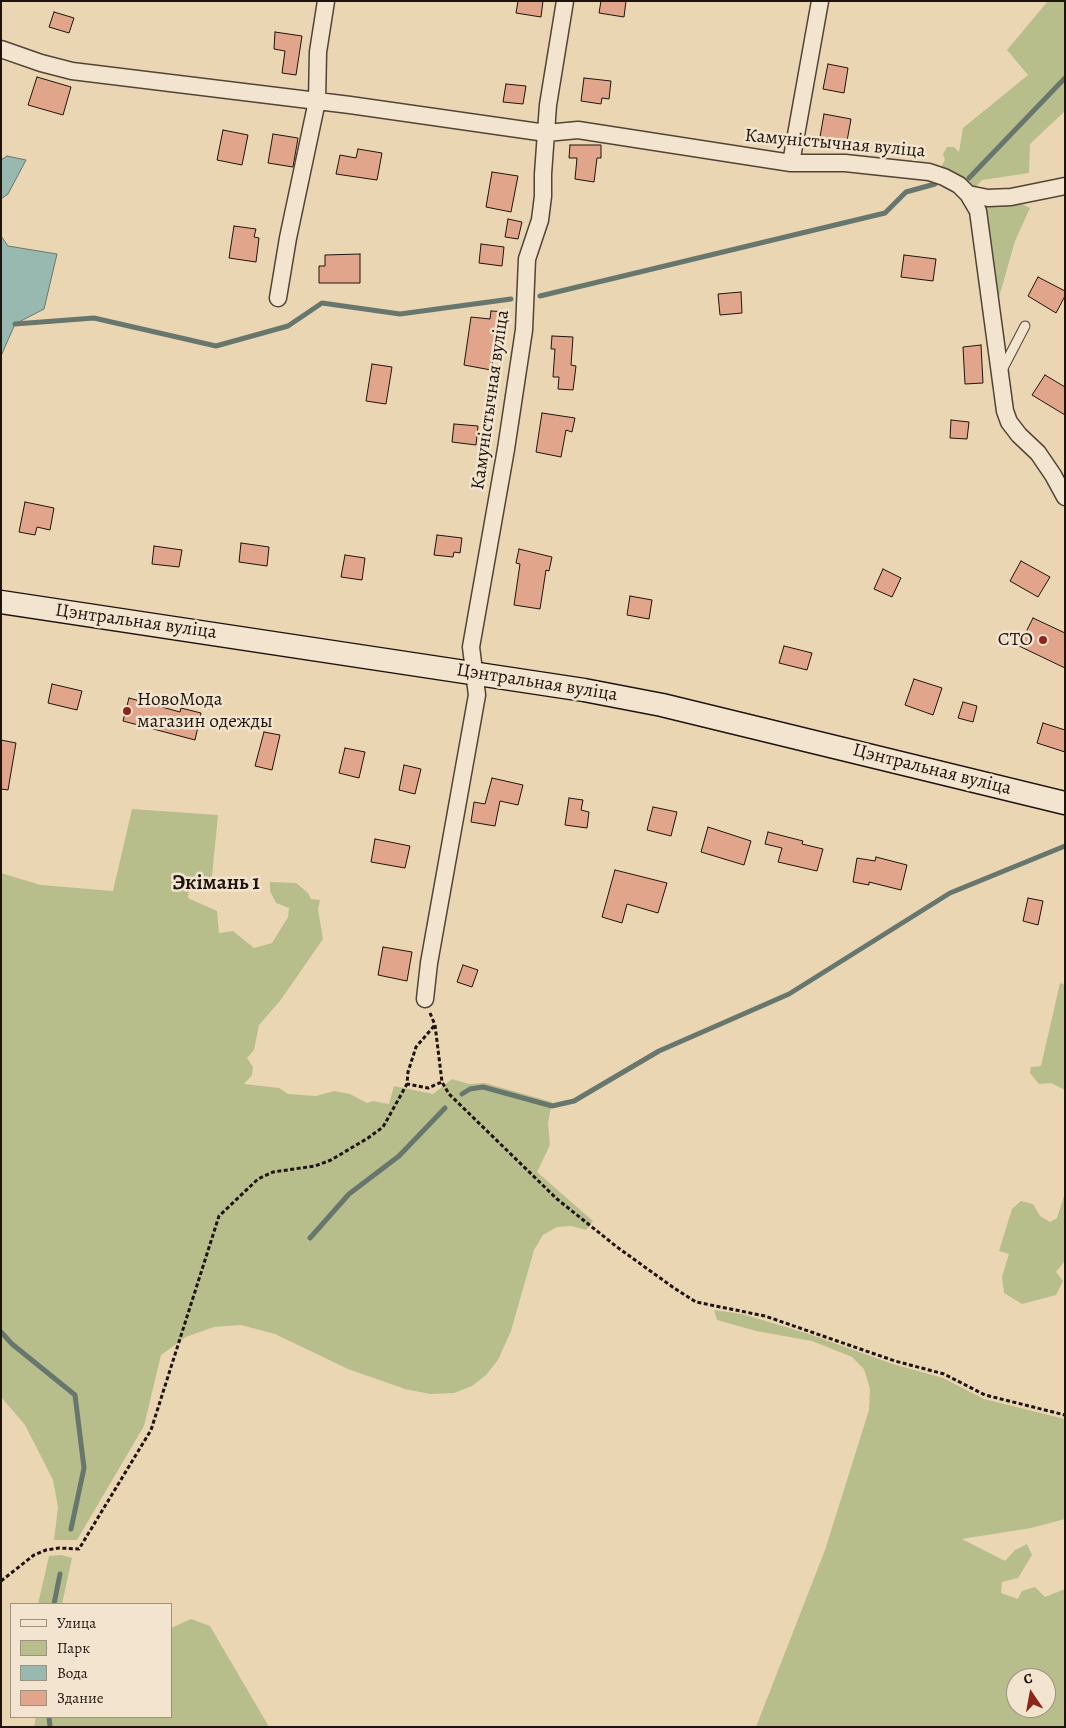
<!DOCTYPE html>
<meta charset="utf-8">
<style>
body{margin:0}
#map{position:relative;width:1066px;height:1728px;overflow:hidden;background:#ebd6b3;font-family:Alegreya,serif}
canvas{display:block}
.frame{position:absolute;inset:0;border:2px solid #1f140c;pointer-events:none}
.legend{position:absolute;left:10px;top:1603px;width:162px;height:115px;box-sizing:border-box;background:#f2e4ce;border:1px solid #9e9180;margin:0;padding:6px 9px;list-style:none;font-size:15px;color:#1f140c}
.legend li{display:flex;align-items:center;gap:10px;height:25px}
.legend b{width:25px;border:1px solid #9e9180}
.north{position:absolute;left:1006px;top:1668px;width:50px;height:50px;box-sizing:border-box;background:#f2e4ce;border:1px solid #9e9180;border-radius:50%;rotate:348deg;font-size:14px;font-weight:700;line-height:20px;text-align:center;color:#1f140c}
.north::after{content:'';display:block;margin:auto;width:18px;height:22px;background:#8f2418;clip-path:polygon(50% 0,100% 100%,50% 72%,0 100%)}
</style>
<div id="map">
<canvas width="1066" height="1728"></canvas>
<div class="frame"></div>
<ul class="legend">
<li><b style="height:6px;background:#f2e4ce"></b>Улица</li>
<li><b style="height:14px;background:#b7be8c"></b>Парк</li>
<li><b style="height:14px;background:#98b9b0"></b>Вода</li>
<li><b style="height:14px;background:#e1a58c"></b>Здание</li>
</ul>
<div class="north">С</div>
</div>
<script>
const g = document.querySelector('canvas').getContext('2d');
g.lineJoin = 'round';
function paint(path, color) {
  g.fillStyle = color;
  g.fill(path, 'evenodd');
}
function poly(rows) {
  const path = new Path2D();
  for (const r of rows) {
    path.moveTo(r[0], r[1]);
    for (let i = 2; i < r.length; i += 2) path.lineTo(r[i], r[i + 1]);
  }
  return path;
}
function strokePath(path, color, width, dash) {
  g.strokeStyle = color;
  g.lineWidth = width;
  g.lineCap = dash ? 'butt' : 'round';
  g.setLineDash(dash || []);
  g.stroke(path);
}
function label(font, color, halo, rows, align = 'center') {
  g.font = font + ' Alegreya,serif';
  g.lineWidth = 5;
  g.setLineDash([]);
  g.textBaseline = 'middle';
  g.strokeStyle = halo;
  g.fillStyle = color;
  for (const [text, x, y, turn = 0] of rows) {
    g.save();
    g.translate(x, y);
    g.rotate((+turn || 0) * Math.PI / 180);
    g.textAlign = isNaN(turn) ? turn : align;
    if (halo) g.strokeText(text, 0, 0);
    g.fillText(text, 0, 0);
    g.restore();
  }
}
paint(poly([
 [1048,1,1065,1,1065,111,1030,144,1029,173,982,180,972,191,1009,189,1019,197,1020,203,1030,208,1015,241,998,301,986,231,941,167,945,160,943,154,947,147,954,147,959,152,963,128,1028,75,1007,50],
 [132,809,218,815,211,886,206,891,189,889,188,898,217,911,219,933,233,931,254,948,272,943,288,917,289,908,276,903,270,891,270,882,296,883,308,893,311,899,320,900,318,910,323,939,280,1001,259,1025,254,1050,247,1058,253,1067,252,1075,244,1084,279,1088,288,1094,316,1096,334,1091,350,1094,367,1103,373,1101,389,1104,394,1086,433,1094,452,1079,469,1084,485,1083,552,1102,548,1123,550,1145,537,1172,593,1221,586,1230,571,1226,557,1227,543,1235,534,1250,511,1331,498,1360,486,1375,472,1386,454,1393,430,1394,405,1389,348,1369,275,1334,241,1325,214,1327,186,1337,161,1355,144,1426,77,1540,54,1540,58,1507,53,1480,25,1425,1,1397,1,873,41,885,113,891],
 [1060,983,1065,985,1065,1090,1051,1083,1039,1084,1030,1073,1031,1067,1041,1066],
 [1065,1193,1065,1261,1056,1272,1063,1281,1056,1295,1022,1304,1004,1293,1002,1277,1009,1254,999,1251,1012,1209,1021,1201,1033,1204,1040,1216,1050,1222,1057,1218],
 [714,1310,742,1314,806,1333,893,1364,943,1378,984,1399,1065,1419,1065,1519,1031,1528,962,1539,1005,1561,1015,1550,1027,1544,1032,1555,1018,1578,1002,1582,1001,1593,1018,1599,1022,1591,1035,1587,1045,1597,1065,1589,1065,1727,756,1727,825,1550,869,1410,870,1389,864,1369,852,1357,812,1341,756,1331,717,1320],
 [1016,1678,1046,1678,1046,1708,1016,1708],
 [61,1555,72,1558,62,1604,38,1604,49,1556],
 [191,1619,210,1626,269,1727,34,1727,36,1717,171,1717,171,1628]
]), '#b7be8c');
const water = poly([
 [7,156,26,160,8,194,1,199,1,160,7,156],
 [1,236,8,246,57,254,44,309,15,324,1,356,1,236]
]);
paint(water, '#98b9b0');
strokePath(water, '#68776e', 1);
strokePath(poly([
 [969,178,1065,78],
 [540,296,885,213,906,192,935,184],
 [15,324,94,318,216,346,288,326,322,303,400,314,511,299],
 [462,1094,470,1089,483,1087,552,1106,574,1101,659,1051,789,994,950,893,1065,846],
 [310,1238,349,1194,399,1156,445,1108],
 [1,1332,12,1344,75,1395,84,1468,71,1529],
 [54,1604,60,1574],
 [49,1717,50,1727]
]), '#68776e', 5);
const building = poly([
 [518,1,543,1,541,17,516,13,518,1],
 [601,1,626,1,624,17,599,13,601,1],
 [54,12,74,18,69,33,49,27,54,12],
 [275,32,302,36,296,75,282,73,285,51,274,49,275,32],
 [828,64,848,68,844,93,823,89,828,64],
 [37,77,71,87,63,115,28,105,37,77],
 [584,78,611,81,609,99,602,98,601,104,581,101,584,78],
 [506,84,526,86,523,104,503,102,506,84],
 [824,114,851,119,847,141,820,137,824,114],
 [223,130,248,135,242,165,217,160,223,130],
 [273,134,298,138,293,167,268,163,273,134],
 [570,145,601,145,601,158,597,158,594,182,575,179,577,158,569,158,570,145],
 [358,149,382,153,377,180,336,174,340,155,356,158,358,149],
 [492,172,518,176,511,212,486,207,492,172],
 [508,219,522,222,518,239,505,237,508,219],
 [234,226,256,229,254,237,259,238,256,262,229,258,234,226],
 [481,244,504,247,502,266,479,263,481,244],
 [360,254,360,283,319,283,319,266,325,266,325,255,360,254],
 [904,255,936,259,933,281,901,277,904,255],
 [1038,277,1065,291,1065,296,1056,313,1028,296,1038,277],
 [741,292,742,313,720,315,718,294,741,292],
 [491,311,508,312,506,334,498,334,491,370,464,365,471,317,490,319,491,311],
 [552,336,573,337,571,365,576,366,573,390,558,389,559,377,553,377,555,349,551,349,552,336],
 [981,345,983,383,965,384,963,347,981,345],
 [372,364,392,367,386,404,366,401,372,364],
 [1045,375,1065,387,1065,415,1032,395,1045,375],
 [542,413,575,418,572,432,566,430,561,457,536,452,542,413],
 [951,420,969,422,967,439,950,438,951,420],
 [454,424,478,426,476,445,452,442,454,424],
 [25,502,54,508,50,530,37,527,35,535,19,532,25,502],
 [437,535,462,538,460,553,454,552,453,557,434,555,437,535],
 [241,543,269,547,267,566,239,562,241,543],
 [154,546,182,550,179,567,152,564,154,546],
 [519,549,552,557,549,571,546,570,540,609,514,605,520,564,516,563,519,549],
 [345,555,365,558,362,580,341,577,345,555],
 [1021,561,1050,577,1038,597,1010,581,1021,561],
 [883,569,901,578,892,597,874,589,883,569],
 [630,596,652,600,649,619,627,615,630,596],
 [1033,618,1065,633,1065,668,1019,646,1033,618],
 [784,646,812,653,807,670,779,663,784,646],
 [914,679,942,688,933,715,905,705,914,679],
 [52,684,82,691,77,710,48,703,52,684],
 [129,698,180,712,181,708,201,713,195,740,123,721,129,698],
 [963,702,977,706,973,722,958,718,963,702],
 [1043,723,1065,730,1065,752,1037,743,1043,723],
 [264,732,280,735,272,770,255,766,264,732],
 [1,740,16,743,8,790,1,789,1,740],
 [345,748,365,752,359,778,339,773,345,748],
 [404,765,421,769,415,794,399,790,404,765],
 [492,778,523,785,518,805,500,801,495,826,471,822,474,802,485,804,492,778],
 [569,798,583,800,581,810,589,812,587,828,565,825,569,798],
 [653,807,677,812,671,836,647,830,653,807],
 [708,827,751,841,744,865,701,852,708,827],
 [768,832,803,841,802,844,823,849,817,871,778,862,782,848,765,844,768,832],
 [375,839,410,846,405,868,371,862,375,839],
 [876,857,907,865,901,890,869,882,869,885,853,882,857,858,875,861,876,857],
 [615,870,667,883,658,913,627,904,622,923,602,917,615,870],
 [1028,898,1043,901,1038,925,1023,921,1028,898],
 [383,947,412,952,407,981,378,975,383,947],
 [463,965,478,970,472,987,457,982,463,965]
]);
paint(building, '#e1a58c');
strokePath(building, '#1f140c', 1);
const service = poly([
 [1001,372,1025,326]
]);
const minor = poly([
 [1,49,41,63,72,71,350,105,546,133,578,130,791,163,845,163,929,172,944,177,959,185,968,194,978,211,1005,411,1009,422,1019,435,1038,453,1053,475,1065,497],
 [791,163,820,1],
 [968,194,988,198,1011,197,1065,186],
 [278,298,288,238,317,101,318,52,326,1],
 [425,999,429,963,477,695,471,647,506,449,524,330,527,259,540,220,543,196,543,174,548,105,565,1]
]);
const secondary = poly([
 [1,602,584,690,662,705,1065,803]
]);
strokePath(service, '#524436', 11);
strokePath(minor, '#524436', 19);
strokePath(secondary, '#1f140c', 25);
strokePath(poly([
 [430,1013,435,1025,442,1082,449,1094,557,1199,617,1247,674,1288,696,1302,765,1316,895,1361,944,1374,985,1395,1065,1415],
 [434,1026,416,1047,408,1072,407,1084,428,1088,442,1082],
 [1,1581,34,1555,46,1550,59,1548,79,1549,151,1430,219,1216,258,1179,273,1172,315,1166,331,1160,368,1138,383,1127,407,1084]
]), '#1f140c', 3, [4, 2.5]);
strokePath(service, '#f2e4ce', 9);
strokePath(minor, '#f2e4ce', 16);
strokePath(secondary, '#f2e4ce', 22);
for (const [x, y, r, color] of [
 [1043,640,5,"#8f2418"],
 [127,711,5,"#8f2418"]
]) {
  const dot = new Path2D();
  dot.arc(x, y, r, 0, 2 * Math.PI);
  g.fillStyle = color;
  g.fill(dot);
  strokePath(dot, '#f2e4ce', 2);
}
label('19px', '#1f140c', '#f2e4ce', [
 ["Камуністычная вуліца",835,144,5],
 ["Камуністычная вуліца",491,400,-82],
 ["Цэнтральная вуліца",136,622,8],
 ["Цэнтральная вуліца",537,683,9],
 ["Цэнтральная вуліца",932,770,14]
]);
label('19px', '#1f140c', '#f2e4ce', [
 ["СТО",1033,640],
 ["НовоМода",137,700,"left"],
 ["магазин одежды",137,722,"left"]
], 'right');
label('bold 21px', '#1f140c', '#f2e4ce', [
 ["Экімань 1",216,884]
]);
</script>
